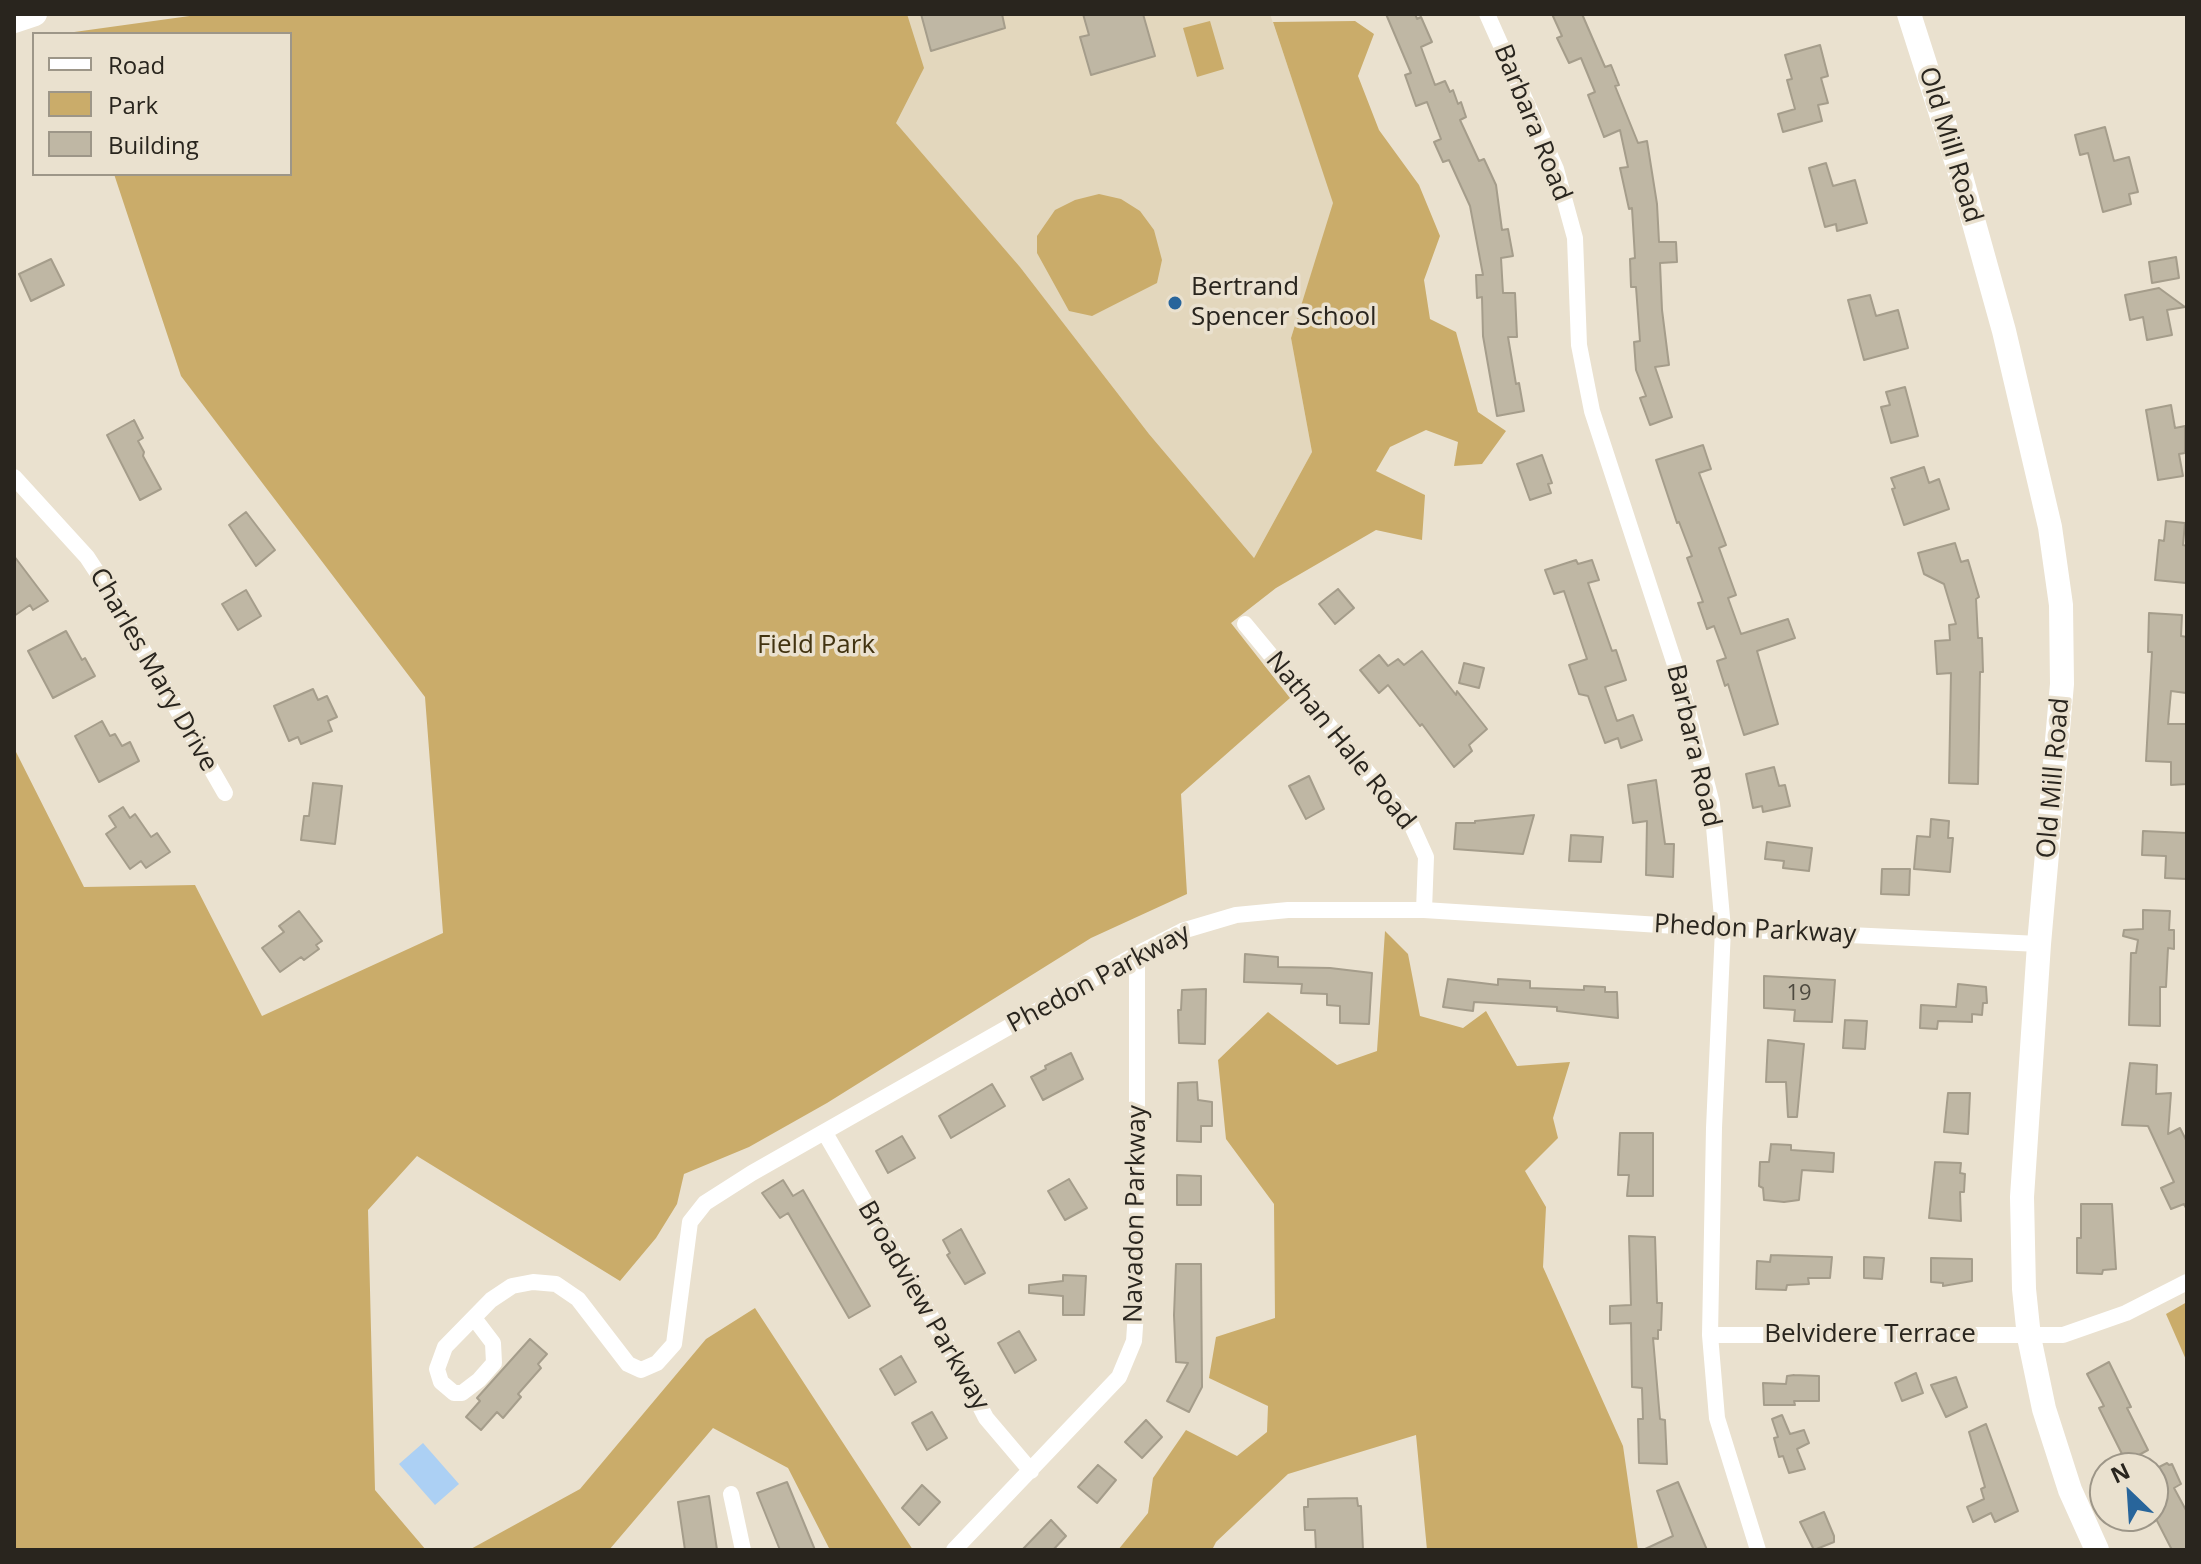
<!DOCTYPE html>
<style>
body{margin:0}
#map{position:relative;width:2201px;height:1564px;overflow:hidden;background:#eae1cf;font-family:"Open Sans",sans-serif}
canvas{display:block}
.frame{position:absolute;inset:0;border:16px solid #29251e;pointer-events:none}
.legend{position:absolute;left:32px;top:32px;width:260px;height:144px;box-sizing:border-box;background:#eae1cf;border:2px solid #9d9688;margin:0;padding:10px 14px;list-style:none;font-size:24px;color:#29251e}
.legend li{display:flex;align-items:center;gap:16px;height:40px}
.legend b{width:40px;border:2px solid #9d9688}
.north{position:absolute;left:2089px;top:1452px;width:80px;height:80px;box-sizing:border-box;background:#eae1cf;border:2px solid #9d9688;border-radius:50%;rotate:335deg;font-size:22px;font-weight:700;line-height:32px;text-align:center;color:#29251e}
.north::after{content:'';display:block;margin:auto;width:28px;height:36px;background:#28659b;clip-path:polygon(50% 0,100% 100%,50% 72%,0 100%)}
</style>
<div id="map">
<canvas width="2201" height="1564"></canvas>
<div class="frame"></div>
<ul class="legend">
<li><b style="height:10px;background:#fff"></b>Road</li>
<li><b style="height:22px;background:#caac6a"></b>Park</li>
<li><b style="height:22px;background:#bfb7a4"></b>Building</li>
</ul>
<div class="north">N</div>
</div>
<script>
const g = document.querySelector('canvas').getContext('2d');
g.lineJoin = 'round';
function paint(path, color) {
  g.fillStyle = color;
  g.fill(path, 'evenodd');
}
function poly(rows) {
  const path = new Path2D();
  for (const r of rows) {
    path.moveTo(r[0], r[1]);
    for (let i = 2; i < r.length; i += 2) path.lineTo(r[i], r[i + 1]);
  }
  return path;
}
function strokePath(path, color, width, dash) {
  g.strokeStyle = color;
  g.lineWidth = width;
  g.lineCap = dash ? 'butt' : 'round';
  g.setLineDash(dash || []);
  g.stroke(path);
}
function label(font, color, halo, rows, align = 'center') {
  g.font = font + ' "Open Sans",sans-serif';
  g.lineWidth = 7;
  g.setLineDash([]);
  g.textBaseline = 'middle';
  g.strokeStyle = halo;
  g.fillStyle = color;
  for (const [text, x, y, turn = 0] of rows) {
    g.save();
    g.translate(x, y);
    g.rotate((+turn || 0) * Math.PI / 180);
    g.textAlign = isNaN(turn) ? turn : align;
    if (halo) g.strokeText(text, 0, 0);
    g.fillText(text, 0, 0);
    g.restore();
  }
}
paint(poly([
 [610,14,1270,14,1334,203,1291,338,1312,452,1254,558,1149,434,1020,267,896,123]
]), '#e3d7bd');
paint(poly([
 [204,14,907,14,924,68,896,123,1020,267,1149,434,1254,558,1312,452,1291,338,1333,203,1273,22,1355,21,1374,34,1358,76,1379,130,1419,185,1440,236,1424,280,1430,319,1456,332,1478,412,1506,431,1482,464,1454,466,1458,442,1426,430,1390,447,1376,471,1425,495,1422,540,1376,530,1276,588,1231,623,1290,698,1181,794,1187,894,1091,938,827,1103,749,1147,684,1174,677,1204,656,1238,620,1281,417,1156,368,1210,375,1490,426,1550,14,1550,14,748,84,887,195,885,262,1016,443,933,425,697,181,376,114,174,290,174,290,34,67,33],
 [1210,21,1224,69,1197,77,1183,28],
 [1099,194,1121,199,1140,211,1154,230,1162,260,1157,283,1092,316,1069,311,1037,253,1037,236,1055,210,1075,200],
 [1385,931,1408,954,1420,1016,1463,1028,1486,1011,1517,1066,1570,1062,1553,1118,1558,1138,1525,1171,1546,1207,1543,1267,1623,1446,1638,1550,1427,1550,1416,1435,1288,1474,1216,1542,1212,1550,1118,1550,1148,1513,1153,1478,1186,1430,1237,1456,1267,1432,1268,1406,1209,1378,1216,1337,1275,1318,1274,1204,1226,1139,1218,1060,1268,1012,1337,1065,1377,1051],
 [2187,1302,2187,1362,2166,1314],
 [755,1308,913,1550,830,1550,788,1468,713,1428,609,1550,469,1550,580,1489,706,1339]
]), '#caac6a');
paint(poly([
 [423,1443,459,1484,435,1505,399,1464]
]), '#acd0f4');
const building = poly([
 [921,14,1002,14,1005,28,931,51,921,14],
 [1083,14,1143,14,1155,56,1091,75,1080,37,1089,35,1083,14],
 [1386,14,1415,14,1417,19,1421,17,1432,42,1421,47,1435,85,1445,81,1450,92,1453,90,1458,104,1461,102,1466,117,1460,120,1479,161,1484,159,1496,185,1502,230,1508,229,1513,256,1501,258,1503,293,1515,293,1517,337,1508,337,1516,384,1519,383,1524,411,1497,416,1483,336,1482,297,1477,298,1476,275,1483,275,1470,206,1449,160,1443,162,1434,142,1441,139,1427,102,1416,106,1405,75,1411,73,1386,14],
 [1552,14,1582,14,1605,67,1611,65,1619,85,1615,86,1638,143,1647,141,1657,204,1659,242,1676,242,1677,262,1660,263,1662,310,1669,365,1655,367,1672,417,1650,425,1640,398,1646,396,1636,370,1634,342,1640,341,1636,287,1631,287,1630,259,1635,258,1632,208,1629,209,1620,168,1628,167,1620,130,1604,137,1588,95,1595,92,1581,58,1569,63,1557,38,1562,36,1552,14],
 [1820,45,1828,76,1821,78,1828,103,1818,105,1822,121,1783,132,1778,114,1795,109,1787,80,1792,79,1785,55,1820,45],
 [2105,127,2114,161,2129,157,2138,192,2129,194,2131,204,2103,212,2088,153,2080,155,2075,135,2105,127],
 [1826,163,1833,186,1855,180,1867,223,1837,231,1836,224,1825,227,1809,168,1826,163],
 [2176,257,2179,278,2152,283,2149,262,2176,257],
 [51,259,64,285,31,301,19,274,51,259],
 [2159,288,2185,307,2167,310,2172,335,2147,340,2143,317,2130,320,2125,295,2159,288],
 [1870,295,1876,316,1898,310,1908,348,1864,360,1848,300,1870,295],
 [1905,387,1918,436,1891,443,1881,407,1890,405,1886,392,1905,387],
 [2171,405,2175,428,2185,426,2185,453,2179,454,2183,476,2158,480,2146,410,2171,405],
 [134,420,143,438,138,441,144,452,143,456,161,489,140,500,107,435,134,420],
 [1703,445,1711,469,1699,473,1726,545,1719,548,1736,595,1728,598,1741,634,1788,619,1795,638,1757,651,1778,724,1744,735,1728,684,1725,686,1717,661,1726,658,1714,626,1707,629,1698,603,1703,602,1687,558,1692,556,1679,522,1677,523,1656,460,1703,445],
 [1542,455,1552,483,1548,484,1551,493,1530,500,1517,464,1542,455],
 [1924,467,1929,483,1939,479,1949,509,1904,525,1892,489,1895,488,1891,478,1924,467],
 [246,512,275,550,256,566,229,525,246,512],
 [2166,521,2185,523,2183,545,2187,546,2186,583,2155,580,2159,540,2164,541,2166,521],
 [1955,543,1961,562,1968,560,1979,597,1976,599,1978,638,1982,638,1983,672,1980,672,1978,784,1949,783,1951,673,1937,674,1935,641,1950,640,1949,625,1956,624,1944,584,1924,574,1918,553,1955,543],
 [14,556,48,601,33,610,30,605,14,616,14,556],
 [1576,560,1578,564,1592,560,1599,580,1588,583,1612,651,1616,650,1626,680,1605,687,1617,721,1633,715,1642,740,1621,748,1618,738,1605,743,1588,696,1579,694,1569,665,1587,659,1564,591,1554,594,1545,570,1576,560],
 [1338,589,1354,608,1335,624,1319,604,1338,589],
 [246,590,261,616,238,630,222,604,246,590],
 [2149,613,2182,615,2181,636,2187,637,2186,693,2171,691,2168,724,2187,724,2187,784,2171,785,2171,762,2146,761,2152,652,2148,652,2149,613],
 [66,631,82,660,85,658,95,676,53,698,28,651,66,631],
 [1422,651,1456,695,1457,691,1487,729,1469,745,1472,751,1454,767,1422,724,1420,726,1388,685,1379,693,1360,670,1379,655,1388,666,1398,659,1404,665,1422,651],
 [1464,663,1484,668,1479,688,1459,683,1464,663],
 [313,689,318,700,327,696,337,717,328,721,332,731,301,744,298,737,289,741,274,706,313,689],
 [102,721,110,736,115,734,122,746,130,742,139,761,99,782,75,736,102,721],
 [1774,767,1779,786,1785,785,1790,806,1763,812,1762,806,1753,808,1746,774,1774,767],
 [1309,776,1324,809,1306,819,1289,786,1309,776],
 [1656,780,1665,844,1674,844,1673,877,1646,875,1647,821,1633,823,1628,785,1656,780],
 [313,783,342,786,335,844,301,840,304,816,309,816,313,783],
 [123,807,130,818,135,814,151,837,157,833,170,852,146,868,141,861,130,869,106,834,116,827,109,816,123,807],
 [1534,815,1523,854,1454,849,1456,823,1475,823,1475,821,1534,815],
 [1931,819,1949,821,1948,838,1953,838,1950,872,1914,869,1917,836,1930,837,1931,819],
 [2143,831,2187,833,2187,879,2165,878,2166,856,2142,855,2143,831],
 [1571,835,1603,837,1601,862,1569,861,1571,835],
 [1767,842,1812,848,1809,871,1783,868,1784,861,1765,859,1767,842],
 [1882,869,1910,869,1909,895,1881,894,1882,869],
 [2143,910,2170,911,2169,930,2174,930,2174,949,2168,948,2166,987,2160,987,2160,1026,2129,1025,2131,953,2136,953,2138,940,2123,936,2124,930,2143,929,2143,910],
 [299,911,322,941,316,945,319,949,304,960,301,957,280,972,262,948,284,932,279,926,299,911],
 [1245,954,1278,957,1278,967,1330,968,1372,973,1369,1024,1340,1023,1340,1006,1327,1005,1327,994,1301,993,1302,984,1244,982,1245,954],
 [1764,976,1835,980,1832,1022,1794,1021,1795,1010,1764,1008,1764,976],
 [1448,979,1498,985,1498,979,1530,981,1530,988,1584,990,1584,986,1605,987,1605,992,1617,992,1618,1018,1557,1011,1557,1007,1474,1002,1473,1011,1443,1007,1448,979],
 [1958,984,1986,987,1987,1003,1983,1003,1982,1015,1972,1014,1972,1022,1938,1021,1937,1029,1920,1028,1921,1005,1956,1007,1958,984],
 [1206,989,1205,1044,1179,1043,1178,1010,1181,1010,1182,990,1206,989],
 [1845,1020,1867,1021,1865,1049,1843,1048,1845,1020],
 [1768,1040,1804,1044,1797,1117,1788,1117,1786,1082,1766,1082,1768,1040],
 [1071,1053,1083,1079,1043,1100,1031,1077,1046,1069,1045,1066,1071,1053],
 [2130,1063,2157,1065,2156,1094,2171,1093,2168,1134,2180,1128,2187,1142,2187,1210,2184,1204,2171,1209,2161,1188,2174,1182,2148,1126,2122,1125,2130,1063],
 [1197,1082,1198,1100,1212,1102,1212,1126,1201,1126,1201,1142,1177,1141,1178,1083,1197,1082],
 [992,1084,1005,1106,951,1138,939,1116,992,1084],
 [1948,1093,1970,1093,1968,1134,1944,1132,1948,1093],
 [1620,1133,1653,1133,1653,1196,1627,1196,1629,1175,1618,1175,1620,1133],
 [902,1136,915,1158,888,1173,876,1151,902,1136],
 [1771,1144,1791,1145,1791,1150,1834,1153,1833,1172,1802,1170,1799,1200,1784,1202,1764,1200,1763,1188,1759,1186,1760,1162,1769,1162,1771,1144],
 [1935,1162,1961,1163,1960,1173,1965,1174,1964,1192,1960,1192,1961,1221,1929,1218,1935,1162],
 [1177,1175,1201,1176,1201,1205,1177,1205,1177,1175],
 [1069,1179,1087,1208,1065,1220,1048,1191,1069,1179],
 [783,1180,793,1196,803,1190,870,1306,849,1318,788,1213,780,1218,762,1193,783,1180],
 [2081,1204,2112,1204,2116,1269,2103,1270,2102,1274,2077,1273,2077,1238,2081,1238,2081,1204],
 [961,1229,985,1273,965,1284,947,1255,950,1253,943,1240,961,1229],
 [1629,1236,1655,1237,1657,1303,1662,1303,1661,1330,1658,1330,1658,1339,1653,1338,1660,1419,1665,1420,1667,1464,1639,1463,1638,1419,1643,1419,1642,1388,1632,1387,1631,1323,1610,1324,1610,1306,1631,1305,1629,1236],
 [1771,1255,1832,1257,1830,1278,1808,1278,1809,1284,1787,1285,1786,1290,1756,1289,1757,1261,1770,1262,1771,1255],
 [1864,1257,1884,1258,1882,1279,1864,1278,1864,1257],
 [1931,1258,1972,1259,1972,1281,1943,1286,1943,1283,1931,1282,1931,1258],
 [1176,1264,1201,1264,1202,1387,1189,1412,1167,1401,1188,1363,1176,1362,1174,1315,1176,1264],
 [1063,1275,1086,1276,1084,1315,1063,1315,1063,1296,1029,1293,1029,1285,1063,1281,1063,1275],
 [1019,1331,1036,1360,1015,1373,998,1343,1019,1331],
 [530,1339,547,1354,538,1364,541,1368,518,1394,521,1397,503,1418,497,1412,481,1430,466,1417,480,1401,477,1398,530,1339],
 [901,1356,916,1382,895,1395,880,1369,901,1356],
 [2109,1362,2131,1407,2127,1408,2148,1450,2126,1462,2099,1408,2104,1406,2087,1374,2109,1362],
 [1916,1373,1923,1393,1902,1401,1895,1383,1916,1373],
 [1794,1375,1819,1376,1819,1401,1794,1401,1795,1405,1764,1405,1763,1383,1786,1384,1787,1376,1794,1375],
 [1956,1377,1967,1407,1946,1417,1931,1385,1956,1377],
 [932,1412,947,1438,927,1450,912,1423,932,1412],
 [1782,1415,1790,1434,1804,1430,1809,1443,1797,1449,1805,1469,1789,1473,1783,1456,1779,1457,1774,1438,1778,1437,1772,1419,1782,1415],
 [1146,1420,1162,1437,1142,1458,1125,1442,1146,1420],
 [1986,1424,2018,1511,1995,1522,1991,1513,1973,1522,1967,1507,1984,1499,1981,1489,1985,1487,1969,1432,1986,1424],
 [2167,1463,2169,1465,2172,1464,2181,1484,2174,1488,2187,1512,2187,1550,2172,1550,2153,1513,2153,1470,2167,1463],
 [1098,1465,1116,1480,1097,1503,1078,1487,1098,1465],
 [787,1482,815,1550,780,1550,757,1493,787,1482],
 [1678,1482,1707,1550,1643,1550,1673,1536,1657,1491,1678,1482],
 [922,1485,940,1502,919,1525,902,1508,922,1485],
 [709,1496,717,1550,685,1550,678,1502,709,1496],
 [1357,1498,1358,1506,1361,1506,1363,1550,1316,1550,1315,1530,1305,1530,1304,1507,1308,1507,1308,1499,1357,1498],
 [1824,1512,1834,1536,1834,1542,1814,1550,1800,1522,1824,1512],
 [1051,1520,1066,1536,1053,1550,1022,1550,1051,1520]
]);
paint(building, '#bfb7a4');
strokePath(building, '#a59d8b', 2);
strokePath(poly([
 [1487,14,1556,169,1575,238,1579,345,1592,411,1680,680,1712,804,1723,929,1714,1128,1710,1335,1717,1418,1758,1550],
 [14,477,87,557,108,589,225,793],
 [1245,624,1412,826,1426,857,1424,910],
 [825,1133,959,1365,986,1418,1031,1471],
 [474,1318,493,1343,494,1363,479,1380,462,1393,454,1393,441,1382,437,1369,445,1347,491,1300,512,1286,533,1282,556,1284,578,1299,628,1364,641,1370,657,1363,674,1344,690,1222,705,1203,752,1173,1137,954,1182,931,1236,915,1288,910,1424,910,1723,929,2039,944],
 [1710,1335,2063,1335,2126,1313,2187,1282],
 [731,1494,743,1550],
 [954,1550,1119,1377,1134,1341,1137,1298,1137,954]
]), '#fff', 16);
strokePath(poly([
 [1909,14,1960,173,2004,331,2050,527,2061,605,2062,684,2039,944,2022,1197,2024,1289,2029,1337,2044,1409,2070,1490,2097,1550],
 [14,21,35,14]
]), '#fff', 24);
for (const [x, y, r, color] of [
 [1175,303,8,"#28659b"]
]) {
  const dot = new Path2D();
  dot.arc(x, y, r, 0, 2 * Math.PI);
  g.fillStyle = color;
  g.fill(dot);
  strokePath(dot, '#eae1cf', 3);
}
label('22px', '#4e4a40', null, [
 ["19",1799,994]
]);
label('26px', '#29251e', '#eae1cf', [
 ["Barbara Road",1532,123,68],
 ["Old Mill Road",1950,145,73],
 ["Charles Mary Drive",153,670,60],
 ["Nathan Hale Road",1340,741,51],
 ["Barbara Road",1693,746,77],
 ["Old Mill Road",2054,778,-85],
 ["Phedon Parkway",1755,930,3],
 ["Phedon Parkway",1099,979,-28],
 ["Navadon Parkway",1136,1214,-89],
 ["Broadview Parkway",923,1306,60],
 ["Belvidere Terrace",1870,1335]
]);
label('26px', '#29251e', '#eae1cf', [
 ["Bertrand",1191,288],
 ["Spencer School",1191,318]
], 'left');
label('26px', '#423310', '#eae1cf', [
 ["Field Park",816,646]
]);
</script>
